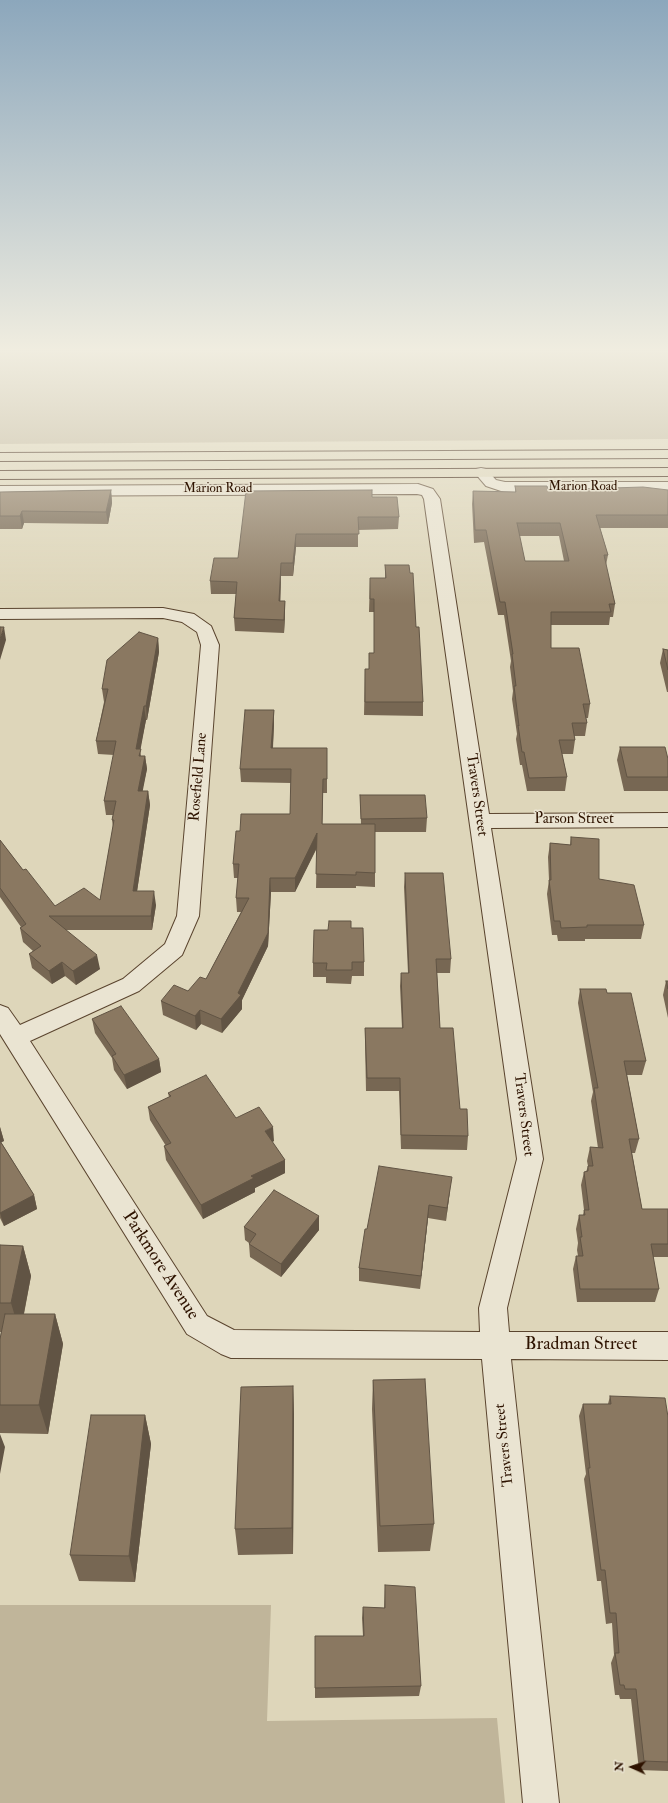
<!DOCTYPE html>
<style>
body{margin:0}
#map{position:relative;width:668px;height:1803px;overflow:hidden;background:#ded6ba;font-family:"IM FELL Double Pica",serif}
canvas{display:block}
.north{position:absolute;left:612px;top:1747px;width:40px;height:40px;-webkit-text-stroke:3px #eae4d2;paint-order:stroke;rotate:273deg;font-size:11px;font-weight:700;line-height:16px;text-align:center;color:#2e1300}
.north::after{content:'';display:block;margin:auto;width:14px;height:18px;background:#2e1300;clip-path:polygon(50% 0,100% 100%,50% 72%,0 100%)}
</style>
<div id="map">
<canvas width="668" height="1803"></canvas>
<div class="north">N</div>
</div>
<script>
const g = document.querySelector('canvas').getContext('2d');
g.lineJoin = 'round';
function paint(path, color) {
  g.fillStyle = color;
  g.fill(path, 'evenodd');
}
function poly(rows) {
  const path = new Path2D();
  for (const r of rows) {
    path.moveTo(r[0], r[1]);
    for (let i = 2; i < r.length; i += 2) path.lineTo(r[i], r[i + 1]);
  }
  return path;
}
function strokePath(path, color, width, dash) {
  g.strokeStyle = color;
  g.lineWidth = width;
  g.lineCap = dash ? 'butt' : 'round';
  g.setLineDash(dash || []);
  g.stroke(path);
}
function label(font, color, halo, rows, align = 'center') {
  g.font = font + ' "IM FELL Double Pica",serif';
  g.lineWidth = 3;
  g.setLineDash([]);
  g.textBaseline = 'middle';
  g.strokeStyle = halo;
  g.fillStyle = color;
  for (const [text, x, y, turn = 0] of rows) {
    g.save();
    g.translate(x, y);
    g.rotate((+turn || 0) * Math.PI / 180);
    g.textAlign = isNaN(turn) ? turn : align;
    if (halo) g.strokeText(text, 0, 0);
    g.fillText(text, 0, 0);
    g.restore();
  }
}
paint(poly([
 [0,352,668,352,668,439,0,444],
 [0,1605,271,1605,267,1721,497,1718,505,1803,0,1803]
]), '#c0b59a');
const street = poly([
 [481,468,486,469,496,480,505,482,668,482,668,492,504,492,486,486,474,472,476,469,481,468],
 [418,484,433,489,440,499,489,814,668,813,668,827,491,828,543,1159,507,1308,509,1332,668,1332,668,1360,511,1359,559,1803,523,1803,482,1359,231,1358,221,1354,187,1334,0,1034,0,1005,8,1008,20,1025,123,979,165,944,177,916,201,645,197,632,182,622,163,618,0,619,0,609,163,608,194,614,211,626,219,645,199,916,182,955,139,991,30,1041,207,1316,234,1330,480,1332,479,1308,517,1159,424,499,422,495,417,494,0,496,0,486,418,484]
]);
const primary = poly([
 [668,450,668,458,0,461,0,453,668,450],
 [668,468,668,476,0,479,0,471,668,468]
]);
strokePath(street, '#5a442e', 2);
strokePath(primary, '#2e1300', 2);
paint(street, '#eae4d2');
paint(primary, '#ded6ba');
paint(poly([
 [515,486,548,490,668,490,668,528,600,528,608,555,606,565,615,604,613,617,610,617,609,625,551,625,551,648,590,704,588,718,586,718,587,723,585,736,574,736,575,740,573,754,562,754,567,777,565,791,527,791,522,765,520,765,516,739,517,734,512,699,513,691,510,667,511,661,504,615,498,615,484,542,474,543,472,504,473,491,515,492],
 [519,536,559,536,564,561,525,561],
 [111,490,112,503,108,524,24,523,22,529,0,529,0,492],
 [372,497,399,517,398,529,358,530,358,547,296,547,293,576,281,576,280,601,285,601,285,614,284,633,235,631,234,618,236,594,211,594,210,581,238,558],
 [385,565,416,627,423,702,423,716,364,715,365,669,369,669,374,653,374,612,369,612,370,578,385,578],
 [158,638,159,652,147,720,146,720,140,749,141,756,145,756,147,769,142,791,148,791,150,805,137,891,156,905,152,930,66,930,100,969,76,985,65,976,52,984,32,968,29,954,33,951,23,942,20,928,21,927,0,897,0,840,23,870,55,906,100,900,113,827,112,820,113,815,106,815,104,801,114,755,98,754,96,741,104,702,102,689],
 [663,649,668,650,668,692,667,692,660,663],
 [274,710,274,724,273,748,327,748,327,793,323,793,322,824,361,824,360,795,427,818,426,832,375,832,375,887,356,886,356,888,316,888,317,848,295,892,271,892,268,946,242,1000,242,1009,222,1033,201,1024,196,1030,163,1015,161,1001,188,991,206,979,241,912,237,912,236,898,238,878,234,878,233,864,240,831,290,814,291,783,241,782,240,769],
 [620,747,668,759,668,791,624,791,617,760],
 [571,837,599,879,644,925,641,939,585,939,585,941,558,941,557,935,552,935,547,894,549,880,548,857,550,843,570,845],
 [405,873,451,959,450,973,437,973,440,1028,460,1109,468,1136,467,1150,401,1149,399,1091,366,1091,365,1042,365,1028,402,1028,400,986,401,973,408,973,404,887],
 [351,928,364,962,364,976,352,976,351,984,326,983,326,977,313,977,313,963,328,930],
 [666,981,668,981,668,1018,663,995],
 [580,989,607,993,646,1061,642,1075,627,1075,639,1139,635,1153,632,1153,642,1209,668,1209,668,1257,653,1257,659,1289,655,1302,577,1302,573,1269,576,1256,578,1256,577,1250,578,1243,576,1229,579,1215,583,1215,584,1210,581,1185,584,1172,586,1172,588,1166,587,1161,590,1147,598,1148,591,1101,593,1092,578,1003],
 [92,1019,159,1059,161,1072,127,1089,114,1070,112,1058,95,1033],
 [168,1093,236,1118,274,1141,272,1142,285,1160,285,1173,255,1188,255,1192,203,1219,166,1160,164,1146,166,1146,150,1120,148,1107,169,1097],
 [0,1127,4,1141,1,1142,34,1195,37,1209,4,1226,0,1218],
 [450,1190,446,1221,428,1218,420,1289,359,1281,359,1268,367,1229],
 [319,1216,319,1230,281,1277,250,1257,249,1244,249,1243,245,1240,244,1227],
 [0,1245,23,1246,31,1276,24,1314,55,1314,63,1344,48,1434,0,1433,0,1339,1,1332,0,1332],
 [373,1380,434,1524,430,1551,378,1552,372,1409],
 [293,1386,294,1415,293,1554,238,1555,235,1529],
 [610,1396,668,1417,668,1771,639,1770,631,1699,620,1699,619,1695,615,1695,611,1663,614,1655,612,1623,606,1624,601,1581,597,1581,584,1479,586,1474,579,1416,583,1404,608,1404],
 [145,1415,151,1444,135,1582,79,1581,70,1555],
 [385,1585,421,1686,419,1696,315,1698,315,1636,363,1636,362,1618,363,1607,384,1608]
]), '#776753');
paint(poly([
 [111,490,112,503,108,524,106,512],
 [22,511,24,523,22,529,20,516],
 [296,534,296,547,293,576,293,563],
 [281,563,281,576,280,614,279,601],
 [285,601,285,614,284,633,284,620],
 [4,627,6,640,0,660,0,639],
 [158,638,159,652,147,720,146,706],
 [144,706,146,720,138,763,136,749],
 [274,710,274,724,272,761,271,748],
 [145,756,147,769,140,805,138,791],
 [323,779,323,793,322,838,322,824],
 [148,791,150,805,135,905,133,891],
 [317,833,317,847,295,892,295,878],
 [270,878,271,892,268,946,242,1000,242,1009,222,1033,221,1019,238,993],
 [154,891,156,905,152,930,151,916],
 [97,955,100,969,76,985,73,971],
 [62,962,65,976,52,984,49,971],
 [200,1010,201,1024,196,1030,195,1016],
 [159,1059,161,1072,127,1089,124,1075],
 [0,1127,4,1141,0,1143],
 [273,1127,274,1141,265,1145,265,1131],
 [285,1160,285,1173,255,1188,255,1192,203,1219,201,1205,251,1176],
 [452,1177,450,1190,446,1221,447,1208],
 [34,1195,37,1209,4,1226,0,1213],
 [429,1205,428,1218,420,1289,421,1276],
 [319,1216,319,1230,281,1277,281,1264],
 [23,1246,31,1276,20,1333,11,1303],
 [55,1314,63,1344,48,1434,39,1405],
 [293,1386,294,1415,293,1554,292,1528],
 [145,1415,151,1444,135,1582,129,1556],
 [0,1434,5,1447,0,1474]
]), '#615444');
const building = poly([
 [515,486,547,486,548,490,643,487,668,490,668,515,596,515,608,555,604,555,615,604,609,604,611,612,551,612,551,648,579,648,590,704,583,704,587,723,572,723,575,740,559,740,567,777,529,778,524,752,522,752,518,725,519,726,514,686,516,686,512,654,513,654,505,602,500,602,486,530,475,530,473,491,516,492,515,486],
 [517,523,560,523,569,561,525,561,517,523],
 [111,490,106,512,22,511,20,516,0,516,0,492,111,490],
 [372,490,372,497,397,497,399,517,358,517,359,534,296,534,293,563,281,563,279,601,285,601,284,620,234,618,237,582,210,581,214,558,238,558,246,491,372,490],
 [385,565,409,565,410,573,413,573,416,627,419,627,423,702,365,702,365,669,369,669,369,653,374,653,374,599,370,599,370,578,386,578,385,565],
 [0,627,4,627,0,639,0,627],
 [139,632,158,638,146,706,144,706,136,749,141,749,139,756,145,756,138,791,148,791,133,891,154,891,151,916,49,916,97,955,73,971,62,962,49,971,29,954,41,946,20,928,26,924,0,888,0,840,23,870,26,869,55,906,84,888,100,900,114,820,112,820,116,801,104,801,116,741,96,741,108,689,102,689,107,660,139,632],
 [663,649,668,650,668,670,663,649],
 [245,710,274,710,271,748,327,748,327,779,323,779,322,824,375,824,375,873,356,872,356,875,316,874,317,833,295,878,270,878,268,933,238,993,241,995,221,1019,200,1010,195,1016,161,1001,174,985,188,991,200,977,206,979,249,898,236,898,239,864,233,864,236,831,240,831,241,814,290,814,291,769,240,769,245,710],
 [620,747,665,747,668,759,668,777,627,777,620,747],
 [360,795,425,795,427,818,361,819,360,795],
 [571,837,599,839,599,879,634,885,644,925,587,925,587,927,561,928,560,921,554,921,549,880,551,880,550,843,571,845,571,837],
 [405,873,443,873,451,959,436,959,440,1028,453,1028,460,1109,467,1109,468,1136,401,1135,400,1078,367,1078,365,1028,403,1028,401,973,409,973,405,873],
 [329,921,351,921,351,928,363,928,364,962,352,962,352,970,326,970,327,963,313,963,314,930,328,930,329,921],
 [666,981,668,981,668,989,666,981],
 [580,989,606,989,607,993,631,993,646,1061,624,1061,639,1139,629,1139,642,1209,668,1209,668,1244,651,1244,659,1289,580,1289,576,1256,583,1256,580,1237,582,1237,579,1215,585,1215,584,1210,589,1210,584,1172,588,1171,588,1166,593,1166,590,1147,603,1148,594,1088,598,1088,580,989],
 [121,1006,159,1059,124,1075,112,1056,116,1054,92,1019,121,1006],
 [206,1075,236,1118,259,1107,273,1127,265,1131,285,1160,251,1176,254,1178,201,1205,164,1146,171,1143,148,1107,171,1096,168,1093,206,1075],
 [0,1141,34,1195,0,1213,0,1141],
 [379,1166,452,1177,447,1208,429,1205,421,1276,359,1268,365,1229,367,1229,379,1166],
 [274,1190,319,1216,281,1264,249,1244,256,1234,244,1227,274,1190],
 [0,1245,23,1246,11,1303,0,1303,0,1245],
 [5,1314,55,1314,39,1405,0,1405,0,1339,5,1314],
 [425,1379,434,1524,380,1526,373,1380,425,1379],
 [293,1386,292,1528,235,1529,241,1387,293,1386],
 [610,1396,665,1398,668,1417,668,1762,644,1761,636,1689,625,1689,624,1685,620,1685,615,1653,619,1653,616,1613,610,1613,605,1570,601,1570,588,1468,590,1468,583,1404,611,1404,610,1396],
 [91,1415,145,1415,129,1556,70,1555,91,1415],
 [385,1585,415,1587,421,1686,315,1688,315,1636,364,1636,363,1607,385,1608,385,1585]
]);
paint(building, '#8a7861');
strokePath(building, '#615444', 1);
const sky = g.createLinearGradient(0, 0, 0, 604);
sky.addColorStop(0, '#8ca7bc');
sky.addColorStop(0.58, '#f0ede0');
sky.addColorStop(1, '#f0ede000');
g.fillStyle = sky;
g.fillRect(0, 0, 668, 604);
label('13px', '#2e1300', '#eae4d2', [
 ["Marion Road",583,487],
 ["Marion Road",218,489]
]);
label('15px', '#2e1300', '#eae4d2', [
 ["Rosefield Lane",199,777,-85],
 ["Travers Street",476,795,82],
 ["Parson Street",574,820],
 ["Travers Street",523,1115,83],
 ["Travers Street",505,1445,-96]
]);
label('18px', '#2e1300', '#eae4d2', [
 ["Parkmore Avenue",160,1266,57],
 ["Bradman Street",581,1345]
]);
</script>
